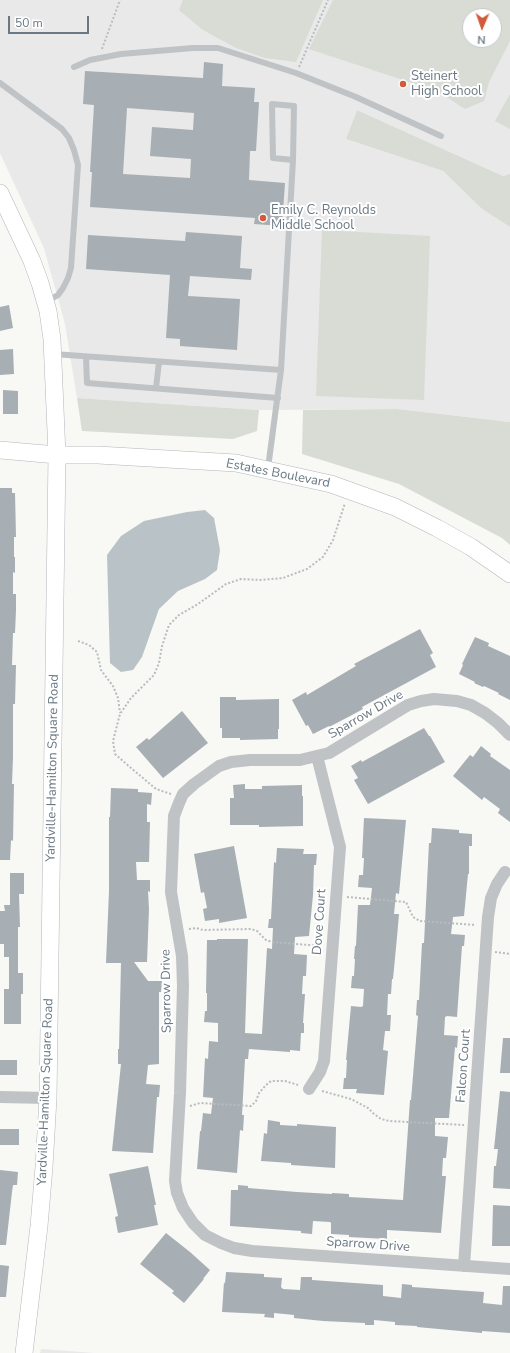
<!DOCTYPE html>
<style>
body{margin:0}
#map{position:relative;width:510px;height:1353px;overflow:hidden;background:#f8f8f5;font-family:"Nunito Sans",sans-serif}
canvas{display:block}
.north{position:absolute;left:462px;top:8px;width:40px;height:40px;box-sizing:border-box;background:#fff;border:1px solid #c3c9cd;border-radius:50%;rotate:182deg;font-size:11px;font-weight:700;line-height:16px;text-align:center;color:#6a7883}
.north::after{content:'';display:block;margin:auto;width:14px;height:18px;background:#d25b3b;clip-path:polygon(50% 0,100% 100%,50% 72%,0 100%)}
.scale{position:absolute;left:8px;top:16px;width:81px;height:18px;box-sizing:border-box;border:2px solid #6a7883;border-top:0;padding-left:5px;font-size:12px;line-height:14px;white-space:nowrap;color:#6a7883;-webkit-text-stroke:3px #fff;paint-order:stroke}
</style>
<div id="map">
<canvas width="510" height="1353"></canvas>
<div class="north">N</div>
<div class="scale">50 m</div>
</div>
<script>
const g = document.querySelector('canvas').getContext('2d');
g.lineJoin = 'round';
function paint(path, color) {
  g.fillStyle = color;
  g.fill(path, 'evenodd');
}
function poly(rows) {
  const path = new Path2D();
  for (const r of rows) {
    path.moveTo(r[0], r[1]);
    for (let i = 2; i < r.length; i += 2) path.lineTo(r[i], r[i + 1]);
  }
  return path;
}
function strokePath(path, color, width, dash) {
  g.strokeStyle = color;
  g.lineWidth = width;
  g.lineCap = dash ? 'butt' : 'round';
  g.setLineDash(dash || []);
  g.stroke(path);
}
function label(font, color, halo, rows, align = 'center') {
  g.font = font + ' "Nunito Sans",sans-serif';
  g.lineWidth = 4;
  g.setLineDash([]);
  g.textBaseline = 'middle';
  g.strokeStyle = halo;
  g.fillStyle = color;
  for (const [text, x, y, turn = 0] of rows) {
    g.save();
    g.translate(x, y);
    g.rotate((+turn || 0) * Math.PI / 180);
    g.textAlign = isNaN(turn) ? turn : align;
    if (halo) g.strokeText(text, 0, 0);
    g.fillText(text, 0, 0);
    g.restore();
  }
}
paint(poly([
 [0,0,510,0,510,174,503,176,357,110,346,139,443,171,482,209,510,227,510,422,397,409,259,410,77,398,65,324,44,248,0,153],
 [470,16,494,16,494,40,470,40],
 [41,1349,94,1353,40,1353]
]), '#e8e9e8');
paint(poly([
 [183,0,323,0,296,62,265,58,236,48,203,30,179,10],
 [333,0,510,0,510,41,489,82,484,101,465,109,439,92,309,49],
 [470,16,494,16,494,40,470,40],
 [510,94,510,129,495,121],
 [357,110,503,176,510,174,510,227,482,209,443,171,346,139],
 [322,230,430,236,424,400,316,396],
 [77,398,259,410,257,431,233,439,82,431],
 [397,409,510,422,510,545,502,538,399,484,302,454,303,410]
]), '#d8dcd5');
paint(poly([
 [205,510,214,518,220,550,217,570,205,579,178,591,159,609,142,657,133,670,121,672,110,663,107,555,121,536,144,521,187,512]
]), '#b9c3c7');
paint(poly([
 [204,62,223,64,222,86,255,88,254,102,259,102,256,151,250,151,249,180,285,183,282,226,254,224,255,218,90,207,92,172,90,172,94,105,83,104,85,71,203,78],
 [127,108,194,113,193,130,152,127,150,156,191,159,190,178,123,174],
 [186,232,242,236,240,268,252,269,251,280,190,276,188,296,240,299,237,350,180,346,180,339,166,338,170,275,86,269,88,235,185,241],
 [9,305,13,328,0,331,0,307],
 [13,349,14,374,0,375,0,350],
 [3,390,18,391,18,414,3,414],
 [0,488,12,488,12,493,15,493,16,537,14,537,14,557,15,557,15,573,13,572,13,594,16,594,16,610,15,633,13,633,12,665,16,665,15,704,13,704,13,757,12,784,14,784,13,841,11,840,10,860,0,860],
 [420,629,433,653,430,655,436,667,362,707,363,709,352,715,329,727,329,726,313,734,308,725,306,726,292,700,306,692,307,695,356,666,354,664],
 [475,637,489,643,488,646,510,656,510,700,498,694,499,693,484,686,483,687,474,683,475,682,459,674,463,665,462,664],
 [220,697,236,697,236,700,279,699,279,729,278,729,278,739,240,740,240,738,222,738,222,728,220,728],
 [182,711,208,743,163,778,136,747,147,738,149,740],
 [424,728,429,736,430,736,445,762,368,804,354,780,358,778,351,766,361,760,362,762],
 [481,746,491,754,490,756,510,770,510,822,498,813,500,809,484,797,482,800,453,776,470,755,473,757],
 [245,784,245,789,262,789,262,786,302,785,302,796,303,796,303,826,259,827,259,825,230,825,230,798,234,798,233,785],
 [111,788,138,789,138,792,152,793,151,805,147,804,147,822,150,822,149,862,136,862,137,880,150,880,150,892,148,891,149,909,147,962,134,962,148,981,162,981,161,992,159,992,159,1064,148,1065,146,1084,160,1085,159,1097,157,1097,153,1153,112,1151,121,1064,118,1064,118,1049,119,1049,121,963,106,963,109,891,109,817,110,817],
 [364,818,406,820,399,894,396,893,394,914,399,914,397,937,393,979,392,979,391,994,388,994,387,1015,391,1015,390,1031,385,1031,383,1050,388,1051,384,1095,356,1093,357,1089,343,1089,344,1078,346,1078,347,1060,346,1060,351,1006,361,1007,363,1006,364,989,351,988,352,976,354,976,355,959,354,959,355,946,356,946,358,905,370,905,372,888,358,887,359,875,363,875,364,858,362,858],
 [432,828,459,830,459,833,472,834,472,846,469,846,469,874,468,874,464,916,453,917,451,934,465,935,464,946,462,946,457,1017,447,1016,445,1017,444,1035,458,1036,457,1048,455,1047,449,1118,435,1118,435,1136,448,1137,446,1158,443,1158,442,1176,446,1176,441,1233,387,1230,387,1239,349,1237,349,1235,331,1234,331,1223,330,1222,313,1221,312,1234,301,1233,301,1231,230,1226,231,1190,238,1190,238,1185,248,1186,248,1188,297,1192,332,1194,332,1193,349,1194,349,1197,403,1200,410,1100,411,1100,418,1016,416,1015,417,1000,419,1000,422,943,424,943,429,843,431,843],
 [234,846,247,918,219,923,219,919,205,921,203,909,207,908,204,892,201,893,194,854],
 [277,848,304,849,303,854,317,854,316,865,314,865,313,895,309,936,295,937,294,954,307,955,306,976,303,976,302,994,305,994,303,1023,304,1023,304,1033,301,1033,300,1051,290,1050,290,1052,249,1049,248,1059,245,1059,242,1115,244,1115,243,1131,240,1130,237,1173,197,1169,200,1131,201,1131,203,1113,211,1114,213,1098,203,1097,205,1058,208,1059,209,1041,218,1042,218,1023,204,1022,205,1011,207,1011,207,993,206,993,207,940,217,940,217,939,248,939,245,1033,262,1034,267,948,272,949,273,928,268,928,269,919,271,919,274,862,276,863],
 [10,873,24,873,24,894,19,894,20,927,18,927,18,973,23,973,23,994,21,994,21,1024,4,1024,4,989,9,989,9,957,4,957,4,944,0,944,0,911,5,911,4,905,10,905],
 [503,1038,510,1038,510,1073,500,1073],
 [0,1060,17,1060,17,1075,0,1075],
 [500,1091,510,1092,510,1189,493,1188,494,1166,496,1166,498,1149,494,1149],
 [268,1120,280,1122,280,1125,297,1126,297,1124,336,1127,335,1168,291,1165,291,1163,261,1161,264,1133,267,1134],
 [0,1129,19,1129,19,1145,0,1145],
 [148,1166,156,1205,154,1205,158,1225,118,1233,115,1217,118,1216,109,1174],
 [0,1170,18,1172,17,1185,13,1185,12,1192,6,1245,0,1245],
 [493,1205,510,1206,510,1246,492,1246],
 [166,1233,190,1252,210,1270,203,1279,204,1279,184,1303,172,1293,174,1291,140,1264],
 [0,1265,9,1266,6,1297,0,1297],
 [226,1272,264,1274,264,1277,282,1278,281,1287,283,1289,300,1290,301,1277,312,1277,312,1280,383,1285,383,1296,401,1298,402,1284,412,1285,412,1287,484,1292,483,1303,502,1305,503,1286,510,1286,510,1333,482,1331,482,1333,417,1327,417,1326,395,1325,395,1322,374,1320,374,1325,365,1325,365,1323,323,1321,294,1318,294,1315,274,1313,274,1318,264,1317,265,1314,222,1312,224,1282,225,1284]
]), '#a7aeb4');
const secondary = poly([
 [0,193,32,261,40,283,48,311,52,339,57,455,48,1098,44,1167,39,1226,24,1353],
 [0,450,57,455,98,455,236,463,331,484,395,507,437,528,471,547,510,574]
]);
strokePath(secondary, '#b2b7bb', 18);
strokePath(poly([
 [102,49,120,0],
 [299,67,328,0],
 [78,641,89,645,97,652,101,670,113,686,118,698,120,713],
 [171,794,156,789,131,768,115,754,113,741,120,714,131,698,154,675,159,663,162,646,169,625,179,615,198,604,226,584,241,579,260,580,283,578,307,569,323,557,333,540,345,503],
 [347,897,406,902,413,917,420,921,476,925],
 [189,929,196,928,203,930,251,929,257,931,266,940,272,942,321,946],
 [495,952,510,954],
 [322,1091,351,1099,368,1108,374,1114,381,1119,389,1121,464,1125],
 [190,1106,200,1103,251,1106,256,1101,259,1093,266,1085,271,1081,285,1081,298,1085]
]), '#b9bcbe', 2, [2, 2]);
strokePath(poly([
 [74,67,90,60,121,54,193,48,218,48,296,73,356,97,441,136],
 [0,83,62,129,69,138,74,150,78,165,71,268,68,278,63,288,58,295,46,302],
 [53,354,281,370],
 [86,357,87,383,278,398],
 [156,388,159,362],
 [268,468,281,370,293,160,294,106,272,104,273,158,293,160]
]), '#bfc3c6', 6);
strokePath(poly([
 [510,735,498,723,485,713,471,705,457,701,434,699,421,701,408,705,329,753,300,760,250,760,231,762,219,766,194,784,183,794,179,803,174,816,171,892,182,956,183,986,180,1093,175,1181,177,1193,183,1208,193,1223,205,1235,221,1243,234,1248,252,1251,510,1269],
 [309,1089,320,1072,324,1061,340,847,317,756],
 [0,1097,48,1098],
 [464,1266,488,917,491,898,497,884,505,872]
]), '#bfc3c6', 12);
strokePath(secondary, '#fff', 17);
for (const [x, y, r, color] of [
 [403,84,4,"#d25b3b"],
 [263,218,4,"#d25b3b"]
]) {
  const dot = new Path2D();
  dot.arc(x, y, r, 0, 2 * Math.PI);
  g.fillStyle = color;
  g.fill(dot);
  strokePath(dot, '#fff', 1.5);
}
label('13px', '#6a7883', '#fff', [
 ["Steinert",411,77],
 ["High School",411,92],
 ["Emily C. Reynolds",271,211],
 ["Middle School",271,226]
], 'left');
label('13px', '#6a7883', '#fff', [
 ["Estates Boulevard",278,474,11],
 ["Sparrow Drive",366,715,-30],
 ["Yardville-Hamilton Square Road",53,768,-89],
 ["Dove Court",320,922,-86],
 ["Sparrow Drive",167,991,-91],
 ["Falcon Court",464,1066,-86],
 ["Yardville-Hamilton Square Road",46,1092,-88],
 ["Sparrow Drive",368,1245,4]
]);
</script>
